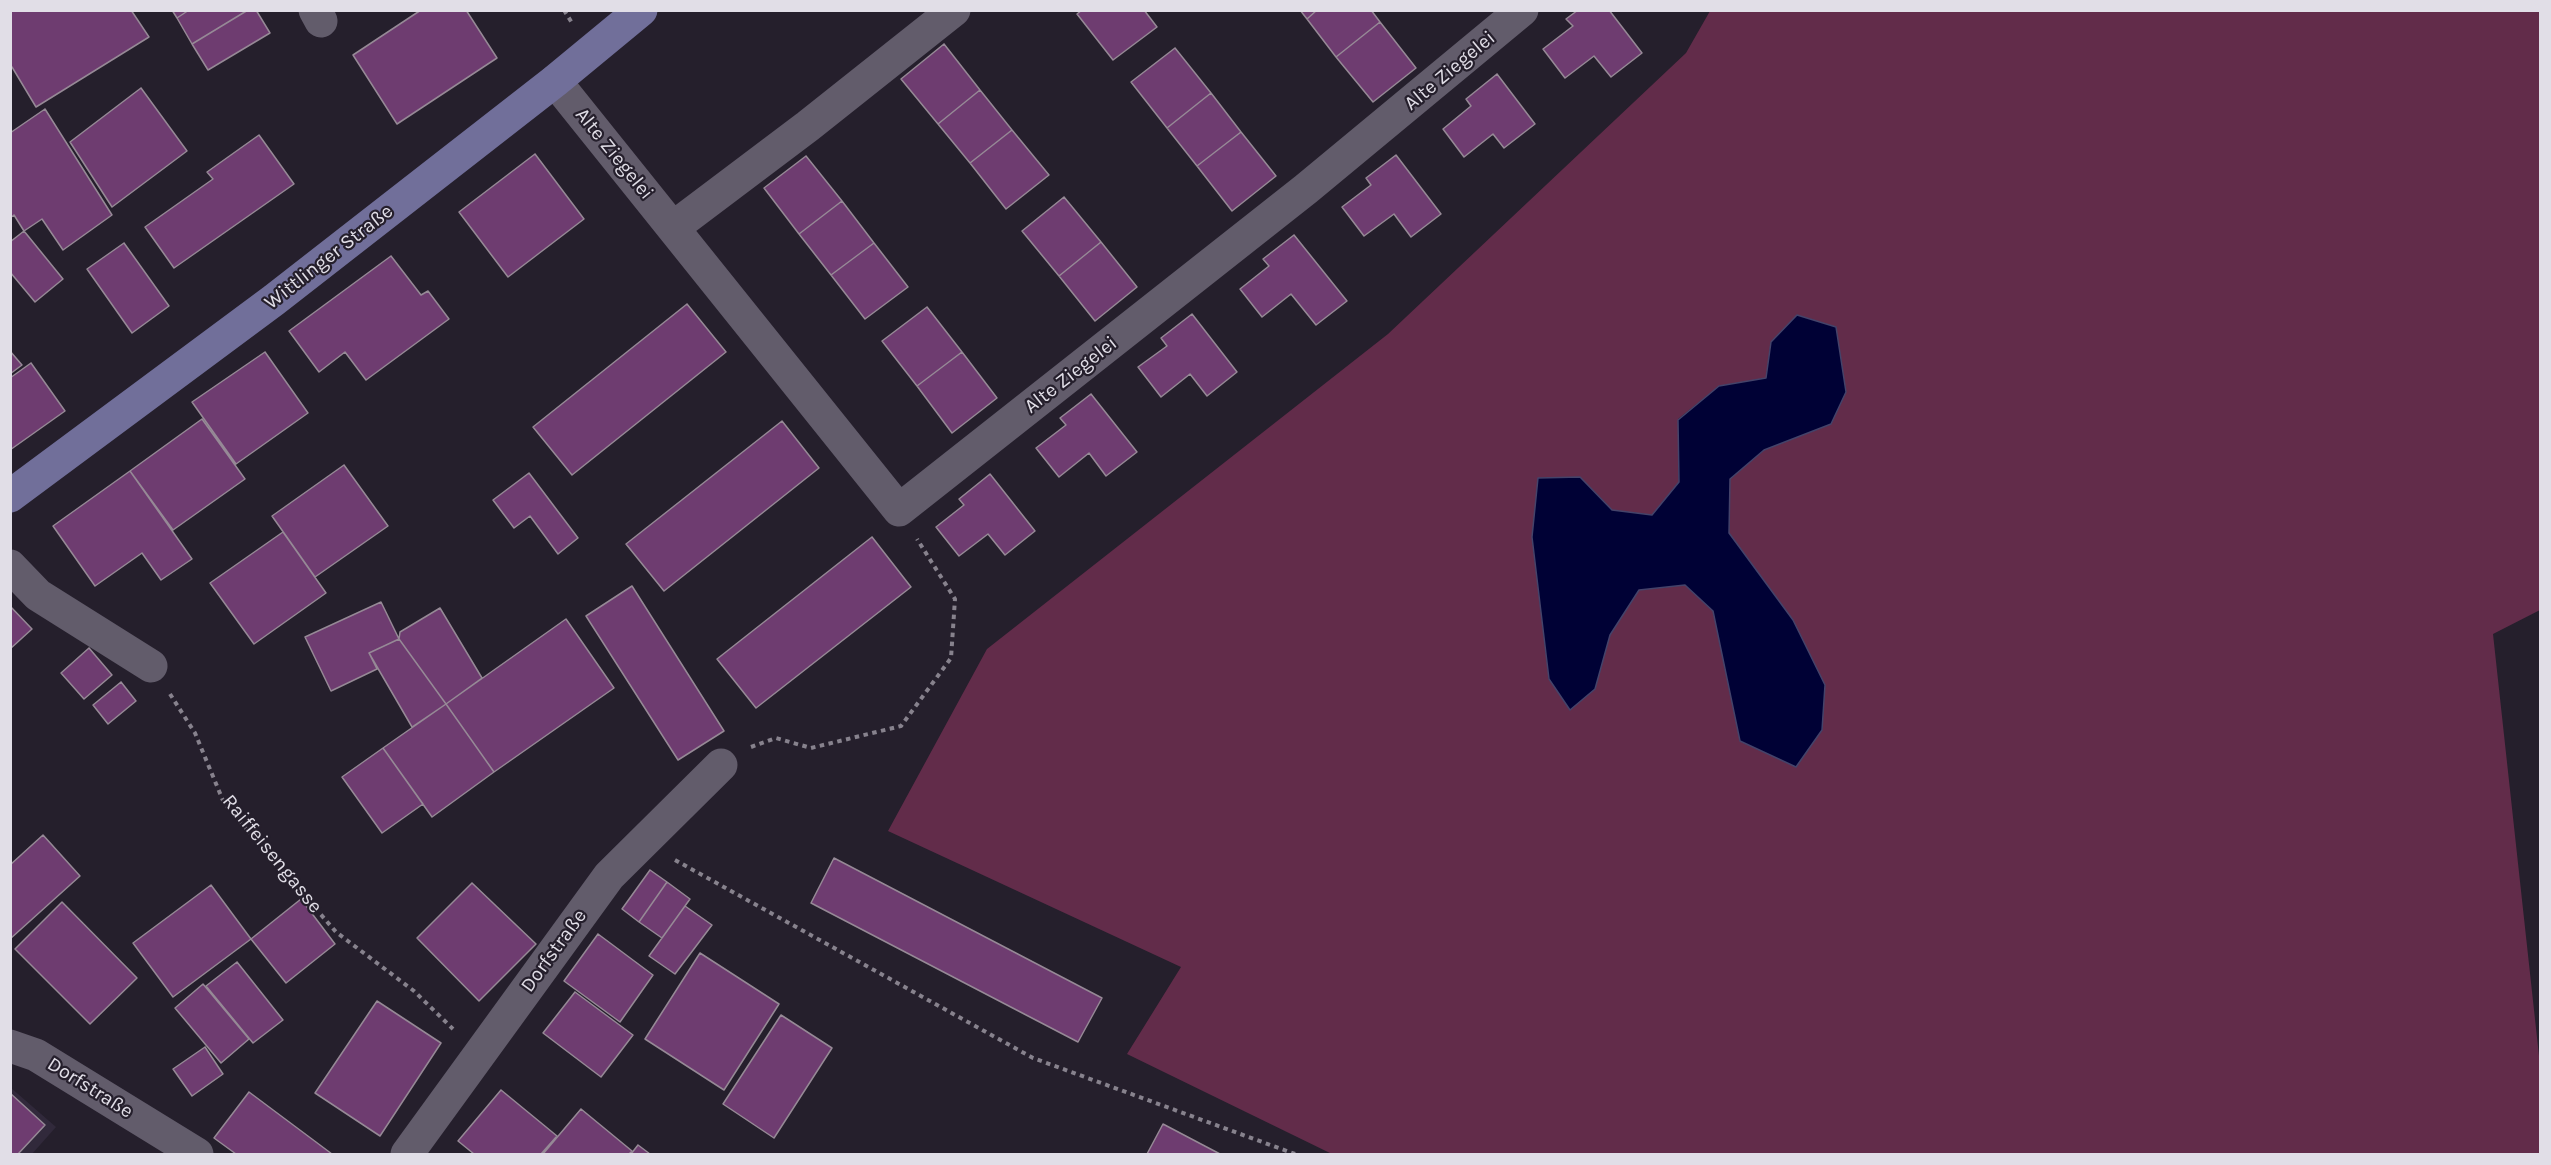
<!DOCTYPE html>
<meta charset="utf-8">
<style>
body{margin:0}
#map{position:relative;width:2551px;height:1165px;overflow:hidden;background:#251f2c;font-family:Karla,sans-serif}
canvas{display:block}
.frame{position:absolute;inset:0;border:12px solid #e1dee7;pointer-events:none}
</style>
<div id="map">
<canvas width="2551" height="1165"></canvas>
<div class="frame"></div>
</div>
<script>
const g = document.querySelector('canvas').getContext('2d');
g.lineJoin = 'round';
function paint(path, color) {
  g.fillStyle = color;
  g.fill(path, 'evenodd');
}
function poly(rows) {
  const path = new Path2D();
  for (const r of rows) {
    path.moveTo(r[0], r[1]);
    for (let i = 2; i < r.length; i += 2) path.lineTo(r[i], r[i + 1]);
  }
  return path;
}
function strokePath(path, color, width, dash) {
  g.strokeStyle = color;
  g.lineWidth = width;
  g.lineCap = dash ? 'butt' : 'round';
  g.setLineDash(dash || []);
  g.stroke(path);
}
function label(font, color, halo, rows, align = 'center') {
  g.font = font + ' Karla,sans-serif';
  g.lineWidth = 4.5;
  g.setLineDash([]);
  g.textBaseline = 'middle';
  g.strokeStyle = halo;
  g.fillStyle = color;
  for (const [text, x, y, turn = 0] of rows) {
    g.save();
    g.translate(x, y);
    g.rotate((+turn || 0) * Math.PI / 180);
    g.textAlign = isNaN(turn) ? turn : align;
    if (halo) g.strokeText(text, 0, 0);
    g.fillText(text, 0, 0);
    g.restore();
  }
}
paint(poly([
 [10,1087,56,1127,32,1154,11,1154]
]), '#31293b');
paint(poly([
 [1710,11,2540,11,2540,610,2493,634,2540,1065,2540,1154,1332,1154,1127,1054,1181,967,888,831,987,649,1388,334,1686,53],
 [1771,342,1831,424,1764,450,1730,479,1729,533,1793,620,1822,730,1796,767,1740,741,1713,611,1685,585,1639,589,1610,635,1570,710,1549,679,1532,537,1580,477,1612,510,1652,515,1679,482,1678,419,1719,386,1766,378]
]), '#622c4a');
const water = poly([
 [1797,315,1836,327,1846,392,1831,424,1764,450,1730,479,1729,533,1793,620,1825,685,1822,730,1796,767,1740,741,1713,611,1685,585,1639,590,1610,635,1595,689,1570,710,1549,679,1532,537,1538,478,1580,477,1612,510,1652,515,1679,482,1678,420,1719,386,1766,378,1771,342,1797,315]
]);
paint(water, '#000135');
strokePath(water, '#44436a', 1.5);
const building = poly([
 [10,10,131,10,149,37,36,107,12,67,10,68,10,10],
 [172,10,189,10,177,18,172,10],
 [189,10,248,10,192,44,177,18,189,10],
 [248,10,256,10,270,33,208,70,192,44,248,10],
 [421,10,466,10,497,58,397,124,353,55,421,10],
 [1082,10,1144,10,1157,27,1113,60,1077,14,1082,10],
 [1300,10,1317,10,1307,19,1300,10],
 [1317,10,1371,10,1380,22,1336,57,1307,19,1317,10],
 [1578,10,1609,10,1642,53,1611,77,1594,56,1565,78,1543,49,1573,26,1566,19,1578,10],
 [1380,22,1416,68,1373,102,1336,57,1380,22],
 [944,44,980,90,938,124,901,79,944,44],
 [1175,48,1211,93,1167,128,1131,82,1175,48],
 [1497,74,1535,124,1504,148,1493,134,1464,157,1443,129,1471,106,1466,99,1497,74],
 [141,88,187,151,112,207,70,142,141,88],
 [980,90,1012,130,970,163,938,124,980,90],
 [1211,93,1241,132,1197,166,1167,128,1211,93],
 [45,109,112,215,63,250,42,219,24,231,14,215,10,218,10,133,45,109],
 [1012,130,1049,175,1006,209,970,163,1012,130],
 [1241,132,1276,176,1232,211,1197,166,1241,132],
 [259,135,294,184,174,268,145,227,213,179,207,172,259,135],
 [535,154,584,219,508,277,459,212,535,154],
 [1396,155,1441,214,1411,237,1394,214,1364,236,1342,207,1371,185,1366,178,1396,155],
 [806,156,842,201,799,234,764,188,806,156],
 [1064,197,1101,242,1059,276,1022,231,1064,197],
 [842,201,874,243,831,275,799,234,842,201],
 [24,231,63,279,35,302,10,272,10,242,24,231],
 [1294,235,1347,301,1316,325,1291,294,1262,317,1240,289,1269,266,1263,259,1294,235],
 [1101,242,1137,287,1095,321,1059,276,1101,242],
 [124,243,169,306,132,333,87,269,124,243],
 [874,243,908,287,865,319,831,275,874,243],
 [391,256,421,295,428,291,449,319,366,380,345,352,319,372,289,331,391,256],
 [687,304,726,352,572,475,533,427,687,304],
 [927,307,962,352,917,386,882,341,927,307],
 [1192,314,1237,372,1207,396,1190,374,1161,397,1138,367,1167,346,1161,338,1192,314],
 [10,351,22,365,10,374,10,351],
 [265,352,308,413,236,464,192,402,265,352],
 [962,352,997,398,952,433,917,386,962,352],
 [31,363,65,411,10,450,10,378,31,363],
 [1091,394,1137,452,1106,476,1089,453,1059,477,1036,448,1066,425,1060,418,1091,394],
 [202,419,245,479,173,530,130,471,202,419],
 [782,421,819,468,664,591,626,544,782,421],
 [344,465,388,526,315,577,272,516,344,465],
 [130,471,192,559,161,580,142,553,95,586,53,526,130,471],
 [529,473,578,538,558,554,530,516,514,528,493,500,529,473],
 [990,474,1035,531,1005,555,988,534,959,556,936,527,964,505,959,499,990,474],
 [283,532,326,593,254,644,210,583,283,532],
 [872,537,911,587,756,708,717,659,872,537],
 [632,586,724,731,678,760,586,616,632,586],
 [381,602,399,639,369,653,377,669,331,691,305,637,381,602],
 [10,606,32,629,10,649,10,606],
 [440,608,482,678,446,704,399,639,400,632,440,608],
 [566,619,614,688,494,772,446,704,566,619],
 [399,639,446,704,412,727,369,653,399,639],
 [89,648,112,675,84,699,61,673,89,648],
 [121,682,136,701,108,724,93,705,121,682],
 [446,704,494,772,432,817,383,748,446,704],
 [383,748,423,804,382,833,342,777,383,748],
 [43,835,80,876,10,939,10,865,43,835],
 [834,858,1102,998,1078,1042,811,903,834,858],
 [650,870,667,882,639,922,622,909,650,870],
 [667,882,690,899,662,938,639,922,667,882],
 [472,883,536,944,479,1001,417,938,472,883],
 [211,885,251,939,173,997,133,943,211,885],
 [301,899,335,944,286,983,251,939,301,899],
 [62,902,137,978,90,1024,15,949,62,902],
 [685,906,712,925,675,974,649,956,685,906],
 [598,934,653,975,620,1022,564,981,598,934],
 [700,953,779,1004,724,1090,645,1039,700,953],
 [237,962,283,1020,253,1043,206,986,237,962],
 [203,984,249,1039,221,1063,175,1008,203,984],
 [575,992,633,1035,601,1077,543,1033,575,992],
 [377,1001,441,1043,380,1136,315,1093,377,1001],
 [781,1015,832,1048,774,1138,723,1104,781,1015],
 [205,1047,223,1074,192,1096,173,1069,205,1047],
 [501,1090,557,1136,541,1154,474,1154,458,1141,501,1090],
 [249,1092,332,1154,236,1154,214,1138,249,1092],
 [10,1093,45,1125,18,1154,10,1154,10,1093],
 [581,1109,632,1151,629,1154,543,1154,581,1109],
 [1163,1124,1220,1154,1147,1154,1163,1124],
 [638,1145,650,1154,631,1154,638,1145]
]);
paint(building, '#6e3c70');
strokePath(building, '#968996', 1.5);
strokePath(poly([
 [564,10,572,23],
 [170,694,195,733,224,803,336,932,414,991,453,1029],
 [751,747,776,738,811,748,901,726,951,658,955,599,917,539],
 [675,860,1033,1058,1295,1154]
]), '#87828d', 4, [4.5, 4.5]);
strokePath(poly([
 [315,10,321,21],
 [555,81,899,510,1306,189,1522,10],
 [674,227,808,126,954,10],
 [10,566,38,595,151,666],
 [10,1046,36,1055,197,1154],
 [407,1154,609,876,721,765]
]), '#625c6b', 33);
strokePath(poly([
 [10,496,274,300,555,81,641,10]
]), '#716f9a', 33);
label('20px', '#e1dee7', '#251f2c', [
 ["Alte Ziegelei",1450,71,-40],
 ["Alte Ziegelei",614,154,51],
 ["Wittlinger Straße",329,257,-38],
 ["Alte Ziegelei",1071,375,-38],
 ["Raiffeisengasse",272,854,51],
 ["Dorfstraße",554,951,-54],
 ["Dorfstraße",90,1088,32]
]);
</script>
